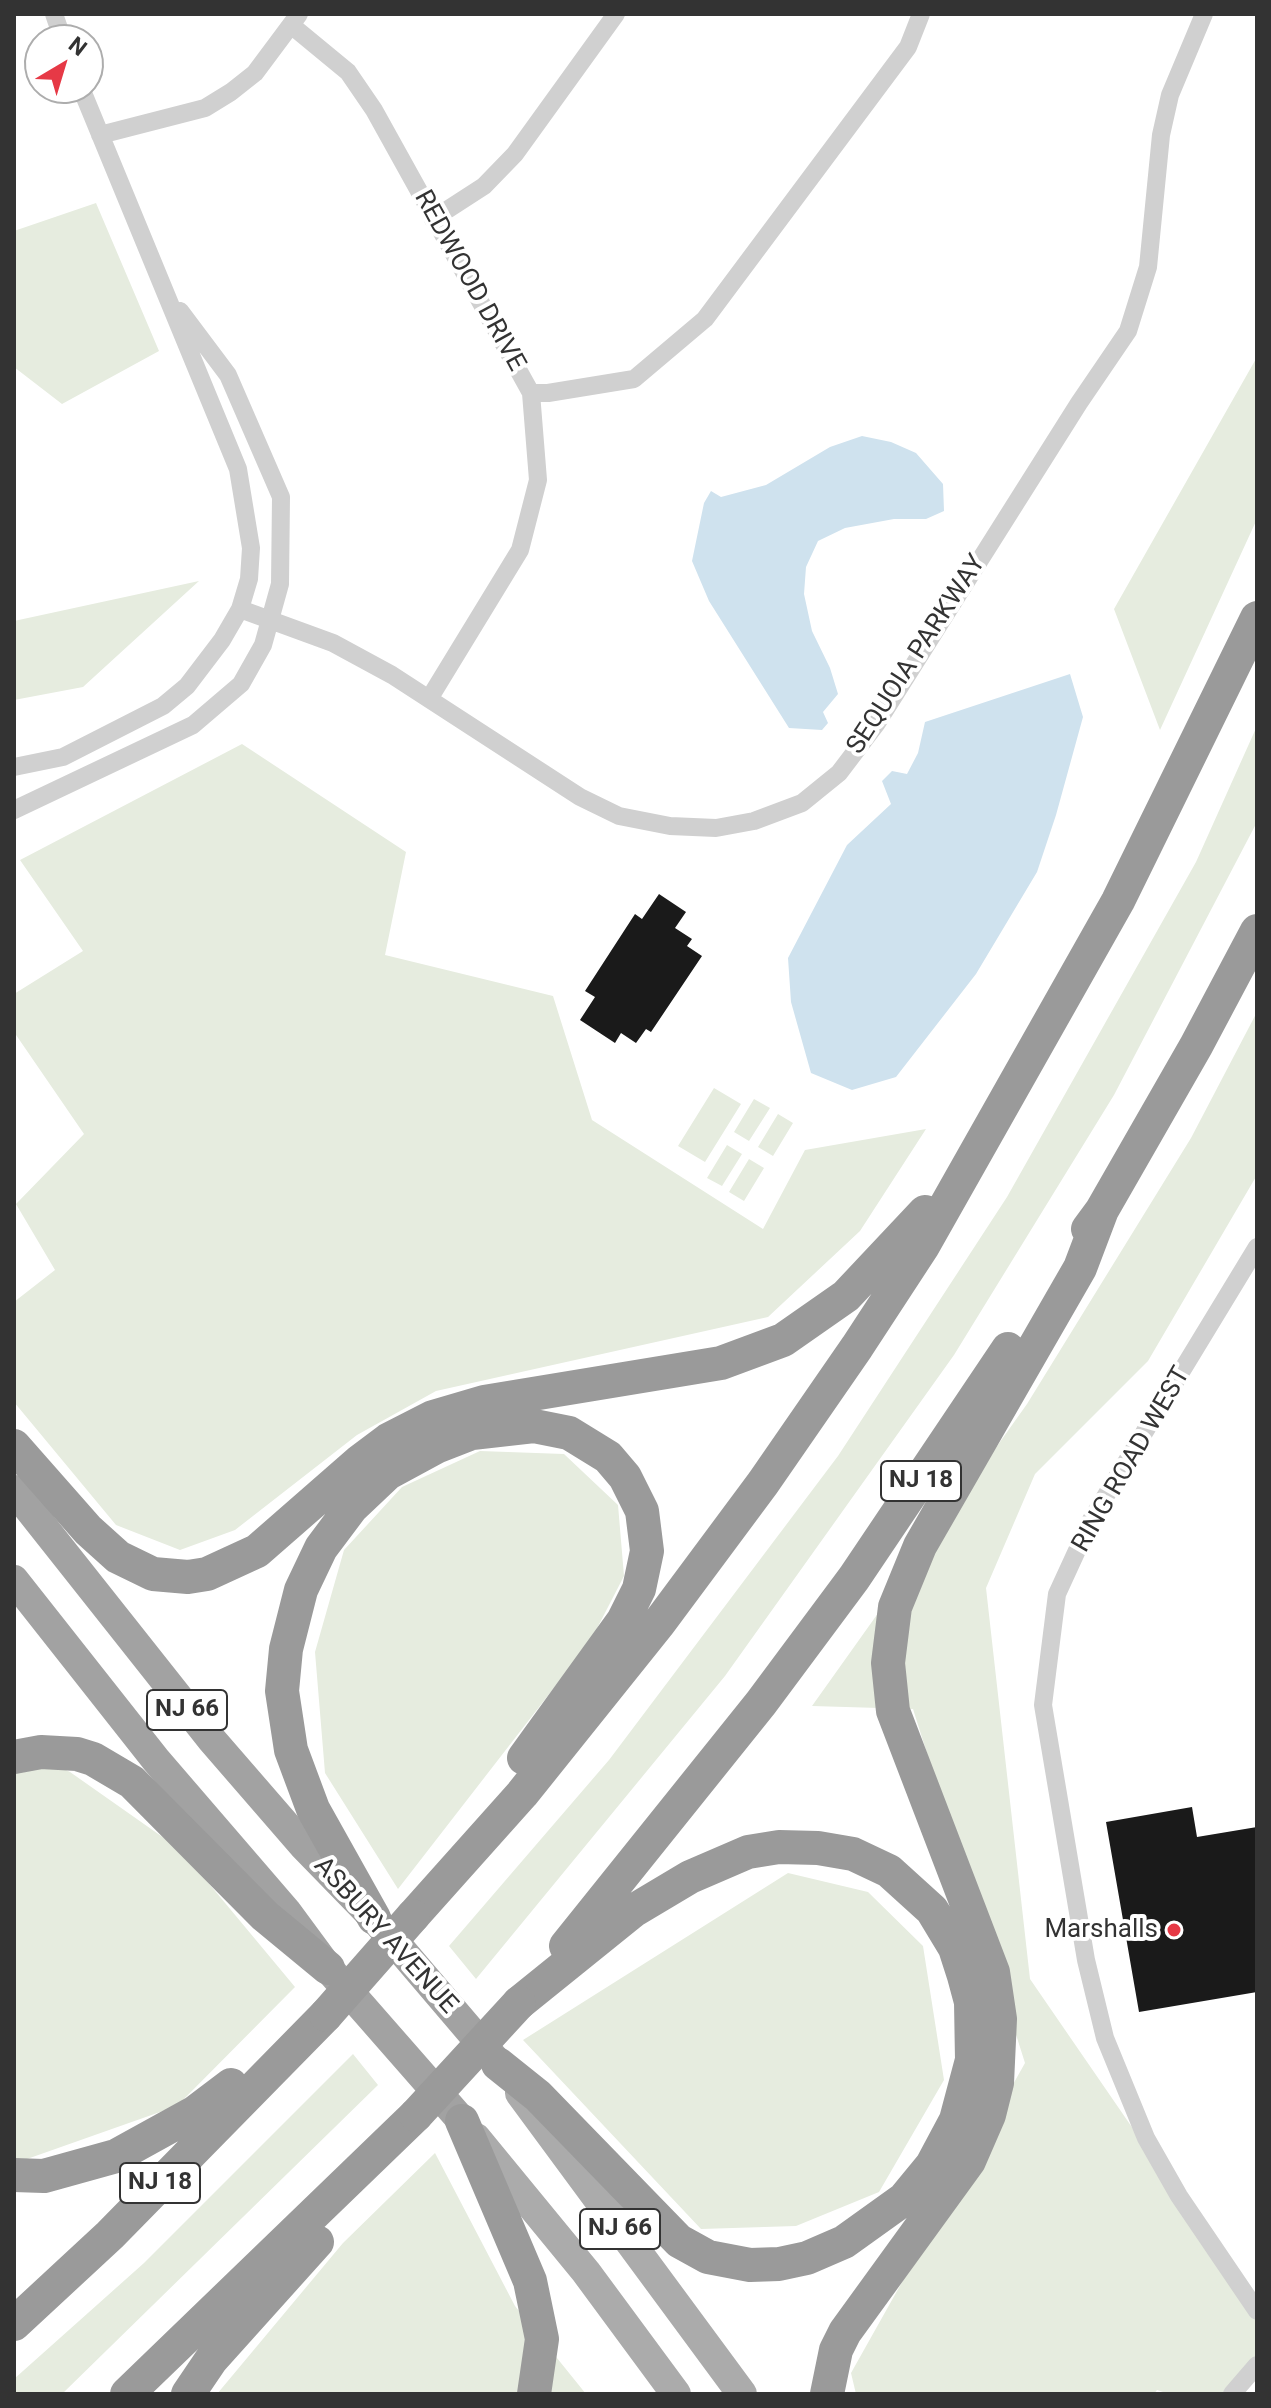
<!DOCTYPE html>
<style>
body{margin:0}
#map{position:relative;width:1271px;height:2408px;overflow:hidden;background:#fff;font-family:Roboto,sans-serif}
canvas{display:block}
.frame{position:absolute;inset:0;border:16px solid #333;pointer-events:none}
.north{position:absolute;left:24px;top:24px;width:80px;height:80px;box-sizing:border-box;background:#fff;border:2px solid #adadad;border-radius:50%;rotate:38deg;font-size:22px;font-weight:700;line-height:32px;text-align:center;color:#333}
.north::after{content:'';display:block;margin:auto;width:28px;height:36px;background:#e63946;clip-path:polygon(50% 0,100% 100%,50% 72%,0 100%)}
</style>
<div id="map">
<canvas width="1271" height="2408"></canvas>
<div class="frame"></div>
<div class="north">N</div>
</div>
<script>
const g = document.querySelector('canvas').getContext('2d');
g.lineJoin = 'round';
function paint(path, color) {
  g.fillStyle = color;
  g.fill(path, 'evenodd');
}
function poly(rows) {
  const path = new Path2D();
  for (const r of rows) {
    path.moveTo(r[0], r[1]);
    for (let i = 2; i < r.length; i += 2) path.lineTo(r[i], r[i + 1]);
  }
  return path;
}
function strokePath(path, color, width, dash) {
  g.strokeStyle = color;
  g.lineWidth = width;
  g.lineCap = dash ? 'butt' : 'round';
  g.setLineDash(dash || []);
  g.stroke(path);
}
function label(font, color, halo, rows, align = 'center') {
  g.font = font + ' Roboto,sans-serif';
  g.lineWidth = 8;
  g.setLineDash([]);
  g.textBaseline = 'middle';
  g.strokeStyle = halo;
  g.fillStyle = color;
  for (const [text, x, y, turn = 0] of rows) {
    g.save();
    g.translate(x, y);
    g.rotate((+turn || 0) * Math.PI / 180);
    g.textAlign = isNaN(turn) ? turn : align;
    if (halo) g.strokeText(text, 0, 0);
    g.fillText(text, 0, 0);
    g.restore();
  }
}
paint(poly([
 [96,203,159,351,62,404,14,367,14,231],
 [1257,357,1257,519,1160,730,1114,609],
 [199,581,83,687,14,700,14,621],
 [1257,726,1257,822,1114,1095,954,1355,725,1676,476,1979,449,1946,609,1760,838,1456,1007,1197,1196,862],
 [242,744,406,852,385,955,553,996,592,1120,763,1229,805,1150,926,1129,860,1231,768,1317,436,1391,357,1435,235,1530,180,1550,116,1525,14,1402,14,1302,55,1270,16,1204,84,1134,14,1032,14,994,83,951,20,860],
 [1257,1012,1257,1175,1148,1361,1035,1474,986,1588,1030,1979,1257,2309,1257,2371,1233,2394,1169,2394,1157,2390,1154,2394,856,2394,851,2373,1025,2063,913,1709,812,1706,1027,1404,1191,1138],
 [714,1088,741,1104,705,1162,678,1146],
 [754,1099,770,1108,749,1141,734,1132],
 [778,1114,793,1123,773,1156,758,1147],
 [727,1145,742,1154,722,1186,707,1178],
 [749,1159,764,1168,744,1201,729,1192],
 [480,1451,564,1454,618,1505,624,1576,591,1640,398,1889,325,1773,315,1652,344,1550,402,1487],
 [14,1744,70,1772,181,1850,295,1987,177,2106,27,2159,14,2178],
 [788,1873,868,1892,923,1946,944,2080,879,2192,796,2226,701,2229,523,2040],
 [353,2054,378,2085,62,2394,14,2394,14,2379,144,2263],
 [435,2153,515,2306,586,2394,217,2394,343,2243]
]), '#e6ecdf');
paint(poly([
 [862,436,891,442,916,453,943,484,944,511,926,519,894,519,845,528,818,541,806,567,804,594,812,631,830,668,838,694,823,712,828,723,822,730,789,728,709,601,692,561,704,503,711,491,721,497,766,485,830,447],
 [1070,674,1083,717,1056,815,1037,872,976,974,896,1077,852,1090,811,1073,791,1002,788,958,847,845,891,804,882,781,892,771,907,774,918,753,925,722]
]), '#cfe2ee');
paint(poly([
 [659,894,686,912,675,928,692,939,687,946,702,956,651,1032,646,1029,636,1043,621,1033,615,1043,580,1020,595,997,585,991,635,914,642,919],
 [1192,1807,1197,1837,1257,1827,1257,1992,1139,2012,1106,1822]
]), '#1a1a1a');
strokePath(poly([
 [54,14,63,40],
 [291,25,348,72,374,110,531,393,548,393,634,379,705,319,908,47,921,14],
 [100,135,205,108,231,92,255,73,299,14],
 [433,219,484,186,515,154,616,14],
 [240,609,333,643,392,675,580,797,619,816,670,826,716,828,754,821,802,803,839,773,877,723,1079,403,1128,331,1148,267,1161,135,1170,95,1204,14],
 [429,699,520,550,538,480,531,393],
 [14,767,63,757,163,706,187,686,222,640,240,609,249,579,251,548,238,469,81,88],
 [14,810,193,725,241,684,263,645,280,584,281,497,228,375,180,311],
 [1257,1247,1091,1520,1057,1594,1043,1705,1086,1960,1105,2038,1146,2138,1179,2196,1257,2311],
 [1232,2394,1257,2365]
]), '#d0d0d0', 18);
strokePath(poly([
 [520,2093,742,2394],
 [476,2138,586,2272,676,2394]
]), '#ababab', 30);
strokePath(poly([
 [14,1490,212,1740,303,1845,374,1918,495,2060],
 [14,1580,156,1760,286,1911,328,1968,462,2121]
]), '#a2a2a2', 30);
strokePath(poly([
 [1088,1229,1102,1210,1196,1046,1257,931],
 [14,1446,88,1530,118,1557,153,1574,188,1577,207,1574,257,1551,360,1461,388,1440,433,1417,484,1402,721,1363,783,1340,846,1296,925,1212],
 [14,1757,41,1752,77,1754,93,1759,132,1782,265,1916,328,1968],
 [413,1916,522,1794,659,1623,763,1483,857,1347,923,1246,1118,901,1257,618],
 [374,1918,313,1809,291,1750,282,1691,286,1649,301,1590,321,1548,351,1508,388,1473,436,1447,472,1433,534,1426,569,1433,608,1457,625,1477,642,1511,647,1551,639,1589,623,1621,524,1758],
 [566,1946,761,1703,854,1578,1008,1349],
 [498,2064,538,2096,679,2241,708,2257,750,2265,779,2264,807,2258,844,2242,904,2199,932,2165,956,2120,972,2060,971,2002,964,1976,955,1948,932,1910,889,1871,853,1854,818,1848,779,1847,748,1852,690,1877,633,1911,519,2003],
 [462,2121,530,2281,542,2339,534,2394],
 [14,2175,44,2176,116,2156,194,2113,231,2085],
 [14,2324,110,2235,326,2015],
 [127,2394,416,2115],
 [188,2394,211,2360,317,2242],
 [827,2394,836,2350,845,2332,969,2161,989,2115,997,2083,1000,2019,993,1972,893,1711,888,1663,895,1607,920,1546,1080,1268,1102,1210]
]), '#9a9a9a', 34);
strokePath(poly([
 [326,2015,413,1916],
 [416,2115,519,2003]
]), '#9a9a9a', 34);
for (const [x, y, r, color] of [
 [1174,1930,8,"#e63946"]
]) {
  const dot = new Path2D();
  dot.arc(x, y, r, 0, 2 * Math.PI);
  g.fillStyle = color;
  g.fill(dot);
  strokePath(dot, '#fff', 3);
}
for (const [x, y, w] of [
 [921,1481,80],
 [187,1710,80],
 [160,2183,80],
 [620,2229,80]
]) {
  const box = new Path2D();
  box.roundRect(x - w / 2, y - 20, w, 40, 6);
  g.fillStyle = '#fff';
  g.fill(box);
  strokePath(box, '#333', 2);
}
label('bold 24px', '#333', null, [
 ["NJ 18",921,1481],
 ["NJ 66",187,1710],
 ["NJ 18",160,2183],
 ["NJ 66",620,2229]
]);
label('26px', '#333', '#fff', [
 ["REDWOOD DRIVE",469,281,61],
 ["SEQUOIA PARKWAY",917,655,-57],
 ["RING ROAD WEST",1132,1460,-60],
 ["ASBURY AVENUE",385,1936,48]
]);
label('26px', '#333', '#fff', [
 ["Marshalls",1158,1930]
], 'right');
</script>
